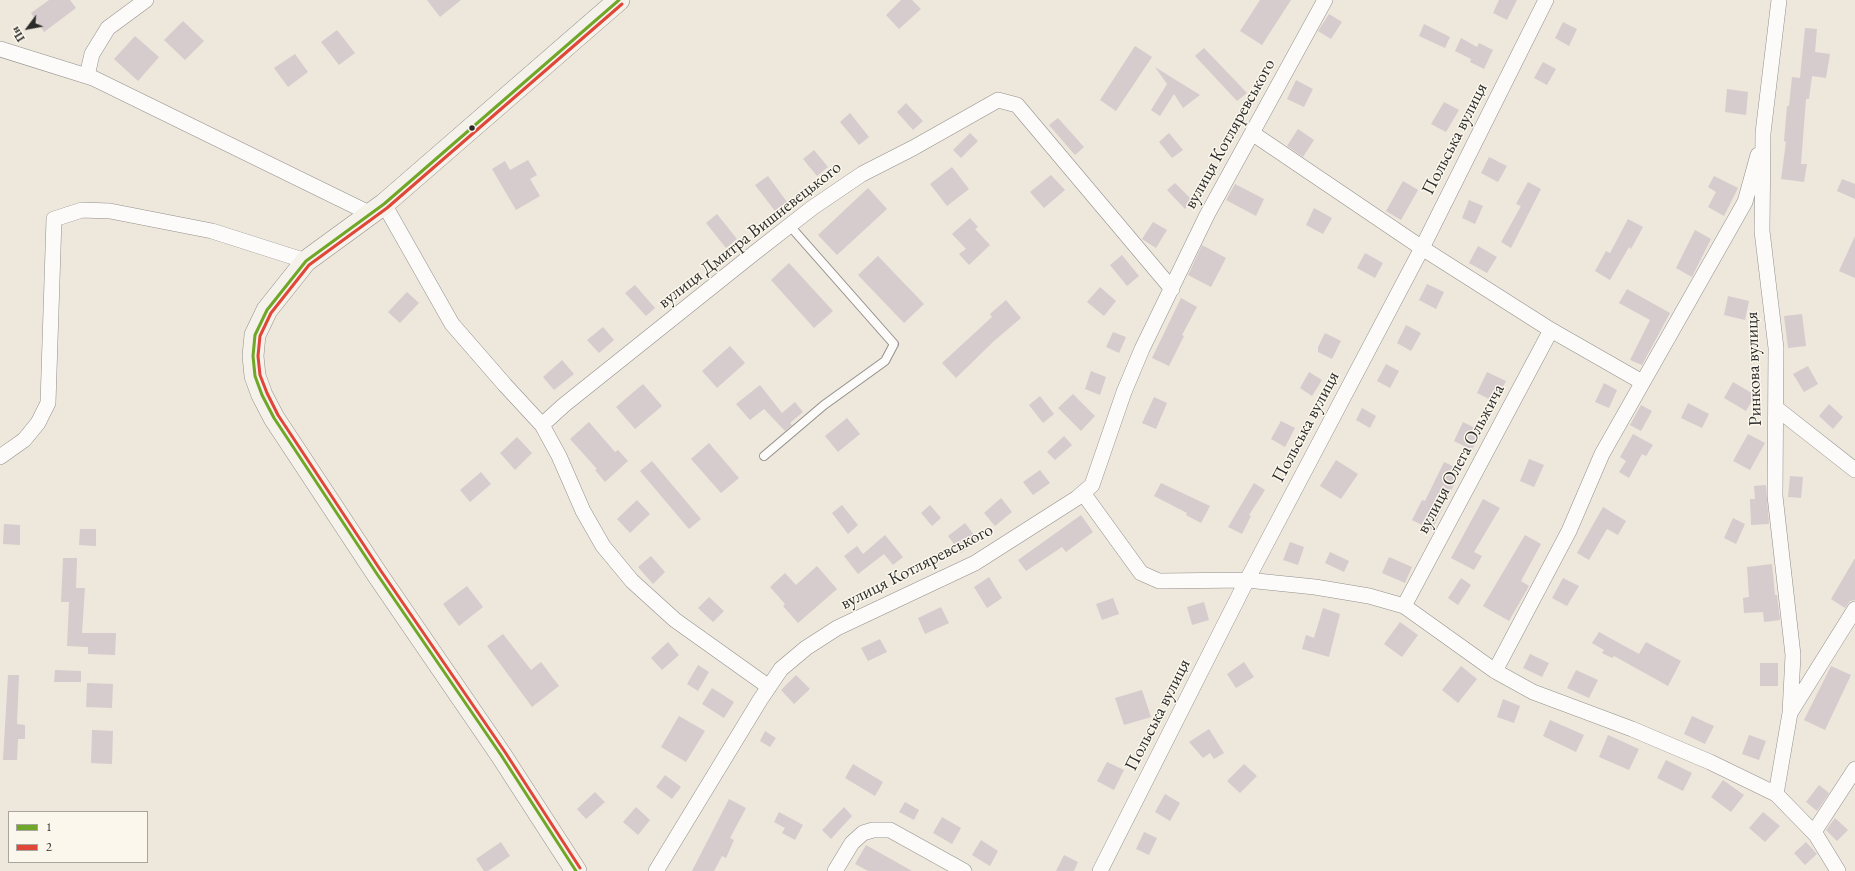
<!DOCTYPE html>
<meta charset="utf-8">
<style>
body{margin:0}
#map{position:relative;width:1855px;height:871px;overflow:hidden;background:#eee7dc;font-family:"EB Garamond",serif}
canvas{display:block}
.legend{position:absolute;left:8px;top:811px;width:140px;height:52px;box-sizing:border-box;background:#fbf7ec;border:1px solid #a8a59f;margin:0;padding:5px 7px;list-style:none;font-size:12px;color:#2b2b2b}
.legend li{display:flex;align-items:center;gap:8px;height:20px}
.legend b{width:20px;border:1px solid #a8a59f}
.north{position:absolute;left:8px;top:8px;width:40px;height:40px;-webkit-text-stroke:3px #fbf7ec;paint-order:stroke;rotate:238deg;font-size:11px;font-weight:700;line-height:16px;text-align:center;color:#2b2b2b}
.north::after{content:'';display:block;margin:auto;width:14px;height:18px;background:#2b2b2b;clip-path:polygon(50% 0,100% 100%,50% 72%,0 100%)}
</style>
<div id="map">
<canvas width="1855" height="871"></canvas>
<ul class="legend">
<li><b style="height:5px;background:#6fa727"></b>1</li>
<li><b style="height:5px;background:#e14739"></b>2</li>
</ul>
<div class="north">Пн</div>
</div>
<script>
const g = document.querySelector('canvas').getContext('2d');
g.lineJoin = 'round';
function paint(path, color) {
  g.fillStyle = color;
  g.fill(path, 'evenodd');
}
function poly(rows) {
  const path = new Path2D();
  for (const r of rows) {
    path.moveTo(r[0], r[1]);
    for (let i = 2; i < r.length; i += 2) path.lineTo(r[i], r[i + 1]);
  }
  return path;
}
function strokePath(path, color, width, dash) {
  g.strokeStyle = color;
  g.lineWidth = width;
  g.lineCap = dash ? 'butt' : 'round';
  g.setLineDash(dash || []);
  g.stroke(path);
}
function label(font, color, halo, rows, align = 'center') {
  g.font = font + ' "EB Garamond",serif';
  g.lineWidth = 3;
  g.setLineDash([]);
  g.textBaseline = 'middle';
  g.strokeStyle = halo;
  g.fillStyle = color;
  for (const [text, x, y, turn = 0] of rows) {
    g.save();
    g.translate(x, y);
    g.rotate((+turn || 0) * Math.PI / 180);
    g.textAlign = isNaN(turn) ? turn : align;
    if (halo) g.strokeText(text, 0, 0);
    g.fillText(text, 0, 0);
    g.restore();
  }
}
paint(poly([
 [49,0,70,0,76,8,44,32,31,13],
 [427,0,461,0,440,17],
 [901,0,912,0,921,9,899,29,886,15],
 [1260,0,1291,0,1262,45,1240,31],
 [1499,0,1517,0,1507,20,1493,13],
 [1329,14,1342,22,1331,39,1318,31],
 [183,21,204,41,185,60,164,40],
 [1563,22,1577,29,1569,46,1555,38],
 [1424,24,1450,37,1445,48,1419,36],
 [1805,28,1817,29,1815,52,1830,54,1826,78,1812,76,1809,99,1806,99,1801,164,1807,164,1804,182,1781,179,1786,142,1784,141,1787,106,1789,106,1792,77,1800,78],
 [337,30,355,53,339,65,321,42],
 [135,36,159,57,138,81,114,59],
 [1461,38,1477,47,1479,43,1493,50,1484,69,1470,62,1471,59,1455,51],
 [1135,46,1152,57,1116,111,1100,100],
 [1204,48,1247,93,1237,101,1195,56],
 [295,54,308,72,288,87,274,68],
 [1543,62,1556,69,1547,85,1534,78],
 [1155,67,1179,82,1200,95,1183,108,1174,94,1160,116,1151,110,1167,84],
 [1296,80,1313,89,1304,107,1287,99],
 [1727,89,1748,92,1746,115,1725,112],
 [1444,102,1459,110,1446,132,1431,124],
 [906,103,923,121,913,130,897,112],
 [850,113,869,137,859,145,840,122],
 [1058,118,1084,147,1075,155,1049,125],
 [1298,129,1314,140,1303,157,1287,146],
 [970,133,978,141,961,158,953,150],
 [1169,133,1183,150,1172,158,1159,142],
 [814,150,828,167,817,176,803,159],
 [1489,157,1507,166,1498,182,1481,173],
 [528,160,537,175,530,179,540,196,516,210,492,169,505,161,510,170],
 [952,167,969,189,947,206,930,184],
 [1051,175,1065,190,1044,208,1030,192],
 [768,176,787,202,775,211,755,185],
 [1714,176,1738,188,1724,216,1708,207,1716,192,1708,187],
 [1842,179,1855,184,1855,199,1837,191],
 [1403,181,1418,190,1401,220,1386,211],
 [1528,182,1541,189,1511,248,1501,242,1521,206,1516,204],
 [1175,183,1193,201,1185,209,1167,190],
 [1235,184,1264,199,1256,216,1226,200],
 [868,188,887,209,837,255,818,235],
 [1469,200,1483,206,1475,224,1462,218],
 [1314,208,1332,218,1323,234,1306,225],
 [717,214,737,239,726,248,706,223],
 [970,218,978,227,975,229,990,245,969,265,959,254,966,249,952,234],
 [1628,219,1643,227,1631,249,1629,247,1610,280,1595,271,1606,251,1610,253],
 [1153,222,1167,230,1156,248,1142,239],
 [1695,230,1711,239,1692,277,1676,268],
 [1855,236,1855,278,1839,271],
 [1202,245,1226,258,1211,287,1188,275],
 [1478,246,1497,257,1487,273,1469,263],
 [1365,253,1383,263,1375,278,1357,268],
 [1122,255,1139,276,1127,286,1110,265],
 [878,256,924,304,904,323,858,275],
 [789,263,833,311,814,328,771,280],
 [1427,284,1444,292,1436,309,1419,300],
 [635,285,655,308,646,316,625,293],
 [1100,287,1116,301,1104,316,1087,302],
 [1627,289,1670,313,1642,365,1630,360,1650,320,1619,303],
 [407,292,419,303,400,323,388,312],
 [1728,296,1749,301,1745,320,1724,315],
 [1181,298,1197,307,1182,335,1184,336,1169,366,1152,358],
 [1006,300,1021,318,994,341,956,378,942,363,992,317,990,314],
 [1802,314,1806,346,1788,348,1784,316],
 [1406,325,1421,333,1411,351,1397,343],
 [603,327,614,340,599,353,587,340],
 [1113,332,1126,337,1119,353,1106,347],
 [1325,333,1341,341,1332,359,1318,352,1318,347],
 [730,346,745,363,717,388,702,371],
 [562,360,574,374,554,390,543,377],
 [1386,364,1399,371,1390,388,1377,381],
 [1808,366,1818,384,1804,392,1793,374],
 [1091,371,1106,377,1100,395,1085,389],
 [1309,372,1322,380,1312,396,1300,388],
 [1487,372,1506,381,1495,402,1477,393],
 [1733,382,1755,395,1746,411,1724,398],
 [1604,383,1617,390,1609,408,1595,402],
 [643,384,662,406,635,429,616,407],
 [760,385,782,413,795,402,803,412,790,423,792,425,785,431,764,409,750,420,736,404],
 [1073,394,1095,416,1081,431,1058,408],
 [1040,396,1054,414,1043,423,1029,405],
 [1154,397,1167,403,1156,429,1142,423],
 [1688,403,1709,414,1702,428,1681,418],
 [1829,404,1843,417,1833,429,1819,416],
 [1641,405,1652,411,1641,431,1630,425],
 [1362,408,1376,416,1370,428,1356,420],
 [847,418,860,434,838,452,825,436],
 [1281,421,1295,428,1285,447,1271,439],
 [589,422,615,452,618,450,628,461,605,482,595,470,597,469,570,439],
 [1463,422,1481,431,1472,450,1454,441],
 [1633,434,1653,445,1646,456,1642,454,1629,478,1619,472,1626,461,1620,457],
 [1748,434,1765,443,1750,470,1733,461],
 [1064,436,1072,445,1055,460,1047,452],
 [517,437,532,453,515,470,500,453],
 [709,443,739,478,721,493,691,459],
 [1529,459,1544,465,1534,487,1520,481],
 [1336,460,1358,474,1341,499,1320,486],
 [652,461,701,519,689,529,640,471],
 [1444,462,1461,470,1432,530,1412,520,1422,500,1425,501],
 [1040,470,1050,483,1033,495,1023,482],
 [481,472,491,484,470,502,460,490],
 [1790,476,1803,477,1801,498,1788,497],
 [1161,483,1210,506,1201,523,1186,515,1187,513,1154,496],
 [1254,483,1265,490,1249,515,1251,516,1242,534,1228,527],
 [1766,485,1769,524,1751,525,1750,499,1755,499,1754,486],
 [1001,498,1012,512,995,526,984,513],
 [1483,499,1500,508,1474,552,1482,556,1474,570,1451,558],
 [637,500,650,514,630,533,617,519],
 [842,505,858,525,848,534,832,513],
 [930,505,941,518,932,526,921,513],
 [1603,507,1626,521,1618,535,1607,529,1589,560,1577,553],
 [1081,515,1093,532,1066,552,1062,547,1026,571,1018,560],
 [1733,518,1745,524,1736,544,1724,538],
 [965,523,978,540,961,553,948,536],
 [4,524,20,525,20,545,3,544],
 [80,529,96,529,96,546,79,545],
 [885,535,903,557,893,565,884,554,858,574,844,556,857,546,863,554],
 [1525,535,1541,544,1521,581,1529,586,1509,621,1483,606],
 [1290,542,1304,547,1298,565,1283,560],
 [1330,552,1349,561,1344,572,1325,563],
 [651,556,665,572,653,584,638,567],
 [1389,557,1412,567,1405,583,1382,573],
 [63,558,77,558,76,588,85,588,82,633,116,633,115,655,88,654,88,647,67,646,69,602,61,602],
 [1855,558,1855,600,1850,601,1845,608,1831,599],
 [1772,564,1775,595,1777,595,1780,620,1764,622,1763,612,1744,613,1743,598,1749,597,1747,567],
 [817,566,837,589,798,623,783,606,785,604,770,587,785,573,796,585],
 [989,577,1002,598,987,608,974,587],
 [1461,578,1471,585,1458,605,1448,598],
 [1563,578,1579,586,1567,606,1552,598],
 [467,586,483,607,459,626,443,604],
 [709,597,724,611,713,622,698,608],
 [1113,598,1119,614,1102,620,1096,604],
 [1204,602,1209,620,1192,625,1187,607],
 [941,607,949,623,925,634,918,618],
 [1323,608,1340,614,1329,657,1302,649,1306,635,1314,638],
 [1400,622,1418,635,1402,657,1384,644],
 [1599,632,1639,654,1646,642,1681,661,1668,686,1614,656,1612,658,1602,653,1604,650,1592,643],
 [503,634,531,670,541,662,559,686,532,707,487,646],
 [880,639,887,652,868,661,861,648],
 [668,642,679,655,662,670,651,658],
 [1530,654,1549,663,1542,677,1523,668],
 [1244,662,1254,677,1236,688,1227,674],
 [1760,663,1778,663,1778,686,1760,686],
 [698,665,709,672,698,691,687,684],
 [1461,666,1477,679,1458,703,1442,690],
 [1831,666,1851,675,1825,730,1804,720],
 [55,670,81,671,81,682,54,682],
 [1576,670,1598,680,1589,698,1567,688],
 [8,675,19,675,17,724,25,725,25,739,18,739,17,760,3,760],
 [796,675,810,689,794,704,781,690],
 [87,683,113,684,112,708,86,707],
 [712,688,734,702,724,718,702,704],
 [1142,690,1151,717,1124,725,1115,698],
 [1503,699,1520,706,1514,723,1497,717],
 [679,716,705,731,686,762,661,747],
 [1692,716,1714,726,1705,744,1684,734],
 [1550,720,1584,735,1576,752,1543,736],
 [1209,729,1224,753,1214,759,1210,753,1203,758,1189,742],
 [92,730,113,731,112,764,91,763],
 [765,731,776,738,770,747,760,741],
 [1608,735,1639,749,1629,770,1599,757],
 [1749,735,1766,741,1759,760,1742,754],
 [1666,760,1692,773,1683,791,1657,778],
 [1107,762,1124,770,1114,790,1097,781],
 [853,764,883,782,875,796,845,778],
 [1244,764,1257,776,1240,793,1227,781],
 [665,775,681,787,672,799,656,787],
 [1723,780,1744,795,1731,812,1711,797],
 [1819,785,1829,793,1817,811,1806,802],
 [595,792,605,802,586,819,577,809],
 [1165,794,1180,803,1170,821,1155,812],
 [729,799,746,808,730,838,734,840,726,858,722,856,714,871,692,871],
 [905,802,919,810,914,820,899,812],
 [636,807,650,820,638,835,623,822],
 [844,807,852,816,831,839,822,830],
 [779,812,803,825,795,840,782,833,785,828,774,822],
 [1763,812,1780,826,1765,842,1749,828],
 [942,817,961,828,952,844,933,833],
 [1835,818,1848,830,1837,841,1826,830],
 [1144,832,1157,838,1149,855,1136,849],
 [981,840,998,851,990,866,972,855],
 [501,842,510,856,488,871,484,871,476,859],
 [1806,842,1817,854,1805,865,1794,853],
 [866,845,912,871,868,871,855,864],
 [1064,855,1078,862,1074,871,1056,871]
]), '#d6cbcd');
const lane = poly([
 [764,456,824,405,885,361,894,344,790,226]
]);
const street = poly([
 [1779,0,1763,133,1762,231,1776,348,1775,496,1793,655,1790,713],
 [0,49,93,78,371,214],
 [87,76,92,54,108,28,146,0],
 [1252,133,1422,248,1551,330,1642,382],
 [384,204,452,324,505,385,542,425,559,456,583,511,603,546,632,581,675,620,769,687],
 [1776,408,1855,470],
 [542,425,564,405,753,254,812,208,862,174,913,148,998,100,1017,105,1172,289],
 [0,457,24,440,38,423,48,403,54,219,82,210,110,211,212,231,306,261],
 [1083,493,1141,573,1159,581,1247,580,1315,587,1369,596,1404,606,1495,671,1533,692,1632,729,1710,762,1776,794,1816,835,1838,871],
 [1404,606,1551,330],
 [1495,671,1569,531,1602,454,1745,202,1758,155],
 [1776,794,1790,713,1855,609],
 [1814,832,1855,769],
 [656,871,760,700,781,669,806,648,837,628,975,563,1077,498,1092,485,1124,392,1142,349,1207,215,1325,0],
 [835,871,852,843,863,833,873,830,890,830,964,871],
 [1100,871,1247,580,1422,248,1546,0]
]);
const secondary = poly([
 [576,871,501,755,377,574,274,418,262,395,255,376,253,356,255,335,267,310,306,261,384,204,619,0]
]);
strokePath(lane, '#928f8a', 10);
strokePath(street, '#928f8a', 16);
strokePath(secondary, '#928f8a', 22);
strokePath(lane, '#fcfbfa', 8);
strokePath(street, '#fcfbfa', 15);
strokePath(secondary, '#f5f1eb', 21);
strokePath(poly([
 [576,871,501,755,377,574,274,418,262,395,255,376,253,356,255,335,267,310,306,261,384,204,619,0]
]), '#6fa727', 3);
strokePath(poly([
 [580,868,505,752,381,571,278,415,267,393,260,375,258,356,260,336,271,313,309,265,387,208,622,4]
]), '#e14739', 3);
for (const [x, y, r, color] of [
 [472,128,3.5,"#2b2b2b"]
]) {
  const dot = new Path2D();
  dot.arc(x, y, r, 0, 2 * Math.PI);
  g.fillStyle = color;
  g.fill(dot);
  strokePath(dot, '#fbf7ec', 1.5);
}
label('18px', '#2b2b2b', '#fbf7ec', [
 ["вулиця Котляревського",1230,134,-61],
 ["Польська вулиця",1455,139,-63],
 ["вулиця Дмитра Вишневецького",750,235,-38],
 ["Ринкова вулиця",1754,369,-92],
 ["Польська вулиця",1306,427,-62],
 ["вулиця Олега Ольжича",1461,459,-62],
 ["вулиця Котляревського",917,567,-27],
 ["Польська вулиця",1158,715,-63]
]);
</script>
